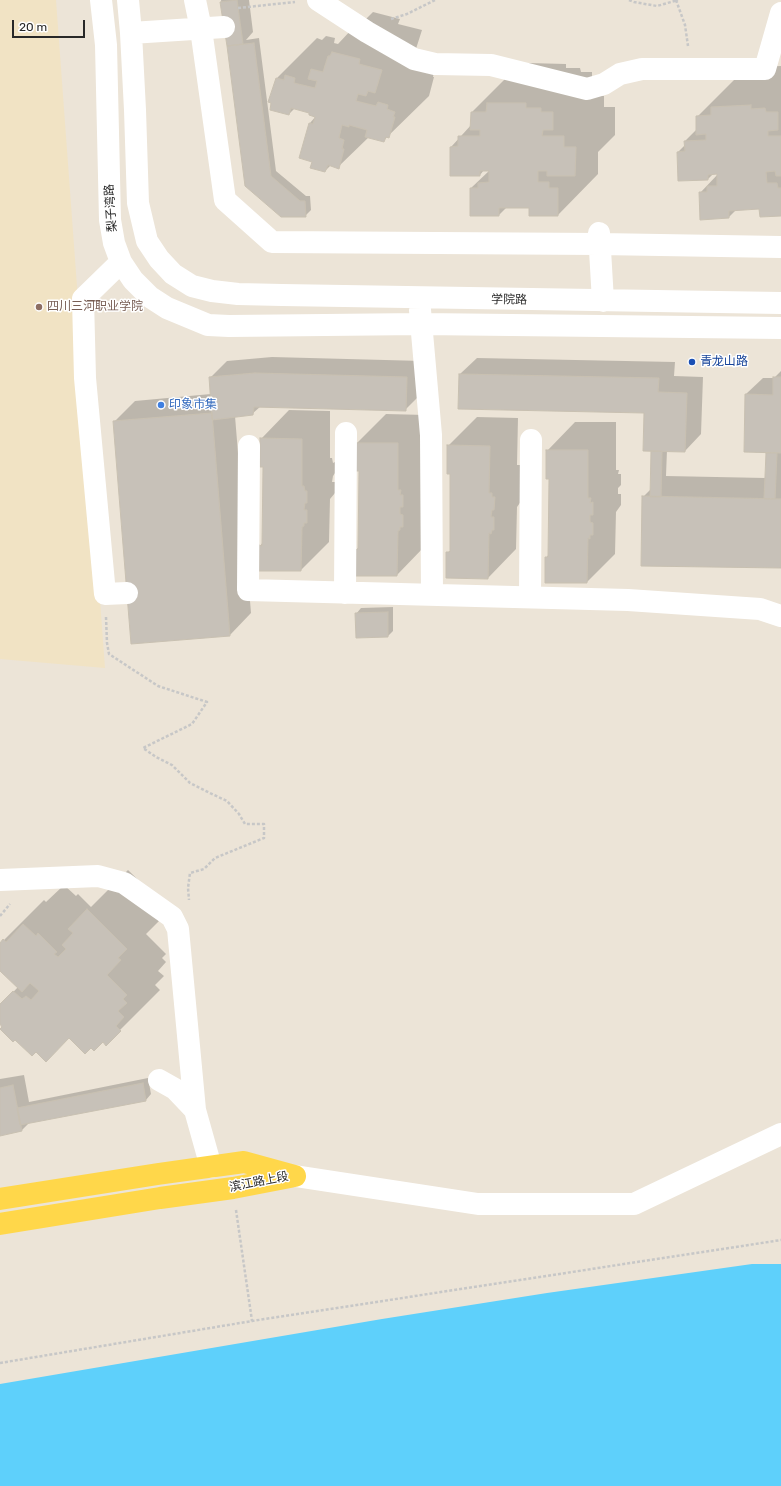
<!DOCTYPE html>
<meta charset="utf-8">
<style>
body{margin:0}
#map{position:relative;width:781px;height:1486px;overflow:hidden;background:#ece4d7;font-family:Rubik,sans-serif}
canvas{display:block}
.scale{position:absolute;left:12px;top:20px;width:73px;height:18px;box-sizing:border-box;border:2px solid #282828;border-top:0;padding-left:5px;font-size:12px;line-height:14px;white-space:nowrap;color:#282828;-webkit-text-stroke:3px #fff;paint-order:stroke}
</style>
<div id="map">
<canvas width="781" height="1486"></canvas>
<div class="scale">20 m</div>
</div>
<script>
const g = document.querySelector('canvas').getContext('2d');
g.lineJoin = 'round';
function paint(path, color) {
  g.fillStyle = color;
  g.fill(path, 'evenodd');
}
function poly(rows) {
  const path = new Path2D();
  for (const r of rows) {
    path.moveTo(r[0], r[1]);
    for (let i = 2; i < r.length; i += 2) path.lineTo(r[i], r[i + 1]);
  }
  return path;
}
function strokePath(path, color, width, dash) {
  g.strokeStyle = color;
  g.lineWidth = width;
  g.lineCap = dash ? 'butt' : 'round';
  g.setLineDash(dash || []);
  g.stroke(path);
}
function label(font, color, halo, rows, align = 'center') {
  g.font = font + ' Rubik,"Noto Sans SC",sans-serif';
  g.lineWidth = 3;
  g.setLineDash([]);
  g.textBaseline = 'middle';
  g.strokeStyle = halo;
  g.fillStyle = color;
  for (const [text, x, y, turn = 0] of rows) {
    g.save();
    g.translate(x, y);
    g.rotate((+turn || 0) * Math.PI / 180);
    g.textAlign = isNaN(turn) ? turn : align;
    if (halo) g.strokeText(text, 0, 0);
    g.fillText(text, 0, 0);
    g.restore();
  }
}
paint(poly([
 [0,0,56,0,105,668,0,659]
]), '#f1e3c4');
paint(poly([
 [752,1264,781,1264,781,1486,0,1486,0,1384,382,1319,547,1293]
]), '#5ed0fb');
paint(poly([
 [221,0,249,0,253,32,246,40,259,38,276,171,306,196,310,196,311,210,305,216,281,216,228,47,229,45,228,45],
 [373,12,400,19,398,24,422,30,415,52,434,72,433,77,434,77,429,96,383,141,369,137,338,167,331,165,325,171,313,161,310,123,316,116,310,112,295,108,289,114,277,78,317,38,322,40,326,36,335,38,334,43,338,44,352,29,355,30],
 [528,63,566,64,566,68,580,68,581,72,592,72,592,89,585,96,604,96,604,107,615,107,615,135,598,152,598,174,558,215,530,207,507,207,499,215,471,188,490,170,484,170,480,175,451,147,472,124,472,112,512,72],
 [781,66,781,215,760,208,737,209,729,217,700,193,719,173,713,174,708,179,678,152,685,145,685,141,697,129,697,117,737,77,752,67],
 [272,357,423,361,422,393,405,410,261,406,252,414,235,416,251,613,230,635,114,422,135,401,211,394,210,378,227,361],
 [477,358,675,362,674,376,703,377,701,434,685,451,667,450,666,476,766,478,767,453,768,452,746,394,763,378,774,378,781,371,781,567,643,497,651,489,652,450,645,412,460,374],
 [289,410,330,411,330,458,332,458,333,463,335,462,335,473,333,476,332,482,335,482,335,493,330,499,329,542,301,570,260,546,263,542,264,466,261,439],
 [386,414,426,415,425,546,397,575,356,550,359,547,360,470,357,470,357,443],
 [477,417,518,418,517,465,520,465,522,481,520,483,520,489,522,489,522,500,517,507,516,549,488,578,447,553,451,550,451,473,448,446],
 [575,422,616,422,616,470,619,470,618,474,621,474,621,485,618,488,618,494,621,494,621,505,616,512,615,554,587,582,546,558,549,554,550,478,547,451],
 [393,607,393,631,388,636,356,614,361,608],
 [128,870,167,908,160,920,146,934,166,954,162,958,166,962,158,971,164,976,155,985,160,990,106,1044,103,1041,91,1046,69,1037,36,1051,0,1023,0,1006,18,987,0,970,0,944,44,900,46,902,64,885,76,896,78,894,91,907],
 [24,1075,29,1102,148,1078,151,1094,146,1100,30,1122,21,1131,0,1135,0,1079]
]), '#0003');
const building = poly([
 [237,0,243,44,227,46,220,2,237,0],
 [254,43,271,176,300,201,305,201,306,217,281,217,245,186,227,46,254,43],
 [332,52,360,59,359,64,382,70,375,93,368,91,366,96,358,94,356,101,376,106,378,102,388,105,387,109,395,112,393,117,395,117,389,138,386,137,384,142,365,137,367,130,349,125,349,127,342,125,339,138,344,140,342,149,344,149,339,169,328,165,325,172,310,168,312,162,299,158,309,123,313,124,315,117,309,115,309,113,291,108,289,115,270,110,271,103,268,102,276,78,284,80,285,75,295,78,294,83,315,88,317,81,308,79,311,69,323,72,328,56,330,56,332,52],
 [487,103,526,103,526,108,541,108,541,112,553,112,553,130,543,130,542,136,564,136,564,147,576,147,575,176,547,176,547,171,538,171,538,182,549,182,549,188,558,188,558,216,529,216,529,208,499,208,499,216,470,216,470,188,478,188,478,183,489,182,489,171,480,171,480,176,450,176,450,147,458,146,458,136,480,136,480,130,470,130,471,112,486,112,487,103],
 [751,105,751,109,765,108,766,112,778,112,778,130,768,131,768,136,781,136,781,176,776,176,775,171,766,172,767,183,777,183,778,188,781,188,781,216,760,217,759,209,729,211,729,218,700,220,699,192,707,192,707,186,717,186,717,174,708,175,708,180,678,181,677,152,685,151,684,141,706,140,706,134,696,135,696,116,711,115,711,107,751,105],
 [255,373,407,377,406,411,254,407,253,415,212,420,209,377,255,373],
 [459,374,659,378,658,392,687,393,685,452,643,451,644,413,458,409,459,374],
 [773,377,781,377,781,453,744,452,745,394,773,395,773,377],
 [212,413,230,636,131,644,113,421,212,413],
 [260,438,302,439,302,486,304,486,305,491,307,491,307,503,305,503,304,510,307,510,307,523,304,523,304,526,302,527,301,571,259,571,259,545,262,546,263,467,260,467,260,438],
 [356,443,398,443,398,490,401,490,400,495,403,495,403,507,400,507,400,514,403,515,403,527,400,527,400,530,398,531,397,576,355,576,355,550,358,549,359,471,355,471,356,443],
 [447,445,490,446,489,493,492,493,492,497,495,497,494,510,492,510,491,517,494,517,494,530,492,530,491,534,489,533,488,579,446,578,446,552,450,552,450,474,447,474,447,445],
 [546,450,588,450,588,498,591,498,590,503,593,502,593,515,590,515,590,522,593,523,593,535,590,535,590,539,588,538,587,583,545,583,545,557,548,557,549,479,546,479,546,450],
 [651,451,662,451,661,497,650,497,651,451],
 [766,453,777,453,775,499,764,499,766,453],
 [642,496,781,499,781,568,641,566,642,496],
 [388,612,388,637,356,638,355,613,388,612],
 [87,909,127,949,118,958,121,960,107,975,127,995,123,999,127,1003,118,1011,124,1017,116,1026,121,1031,106,1046,103,1042,94,1051,91,1048,85,1054,69,1038,46,1062,36,1052,32,1056,15,1040,13,1042,0,1029,2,1027,0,1024,0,1004,13,991,22,999,26,996,31,1000,39,991,30,983,22,992,0,971,0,943,3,939,6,942,23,924,36,936,38,933,57,952,54,954,58,957,66,949,62,945,73,933,68,929,87,909],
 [143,1083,146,1101,20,1125,17,1108,143,1083],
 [13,1085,22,1131,0,1136,0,1088,13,1085]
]);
paint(building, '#c7c1b8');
strokePath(building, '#c8c0b1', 1);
strokePath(poly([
 [629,0,634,2,657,6,678,0],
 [676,0,685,25,688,46],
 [238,8,295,2],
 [391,19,407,14,435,0],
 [106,617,107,643,109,654,158,686,207,702,192,724,143,748,156,757,172,765,190,783,212,794,227,801,239,814,245,824,264,824,264,838,215,858,204,869,190,873,188,888,189,900],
 [0,916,10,904],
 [236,1210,252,1321],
 [0,1363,252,1321,781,1240]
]), '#c7c7c7', 2.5, [3, 2]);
strokePath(poly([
 [101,0,106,45,110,220,114,243,121,262,133,280,150,297,167,308,208,325,229,326,421,324,781,328],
 [128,0,131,33,135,110,138,203,147,241,159,259,173,274,192,286,212,291,238,294,282,295,781,303],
 [195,0,201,29,225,200,272,242,600,244,781,247],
 [318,0,367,32,414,59,435,64,491,65,587,89,604,84,620,74,642,69,765,69,781,13],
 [131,33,224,27],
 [599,233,603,301],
 [121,262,83,299,85,378,105,594,127,593],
 [420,310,431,435,432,595],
 [249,446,248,590,628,600,760,609,781,616],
 [345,593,346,433],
 [530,597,531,440],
 [0,880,98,876,124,883,172,917,178,929,195,1110,211,1167],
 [159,1080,175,1089,195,1110],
 [295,1176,478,1204,634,1204,781,1134]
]), '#fff', 22);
strokePath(poly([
 [0,1199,158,1174,244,1162,295,1176],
 [0,1224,160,1198,233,1188,290,1177]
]), '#ffd74a', 22);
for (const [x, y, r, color] of [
 [39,307,4,"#8d6e63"],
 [692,362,4,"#1a4fb4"],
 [161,405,4,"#3f7fe0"]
]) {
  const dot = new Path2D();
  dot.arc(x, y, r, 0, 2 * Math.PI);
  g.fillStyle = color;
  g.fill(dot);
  strokePath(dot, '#fff', 1.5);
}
label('12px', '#282828', '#fff', [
 ["梨子湾路",111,208,-94],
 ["学院路",509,300,1],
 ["滨江路上段",259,1182,-11]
]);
label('12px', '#785e54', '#fff', [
 ["四川三河职业学院",47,307]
], 'left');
label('12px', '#164399', '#fff', [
 ["青龙山路",700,362]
], 'left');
label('12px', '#366cbe', '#fff', [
 ["印象市集",169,405]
], 'left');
</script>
